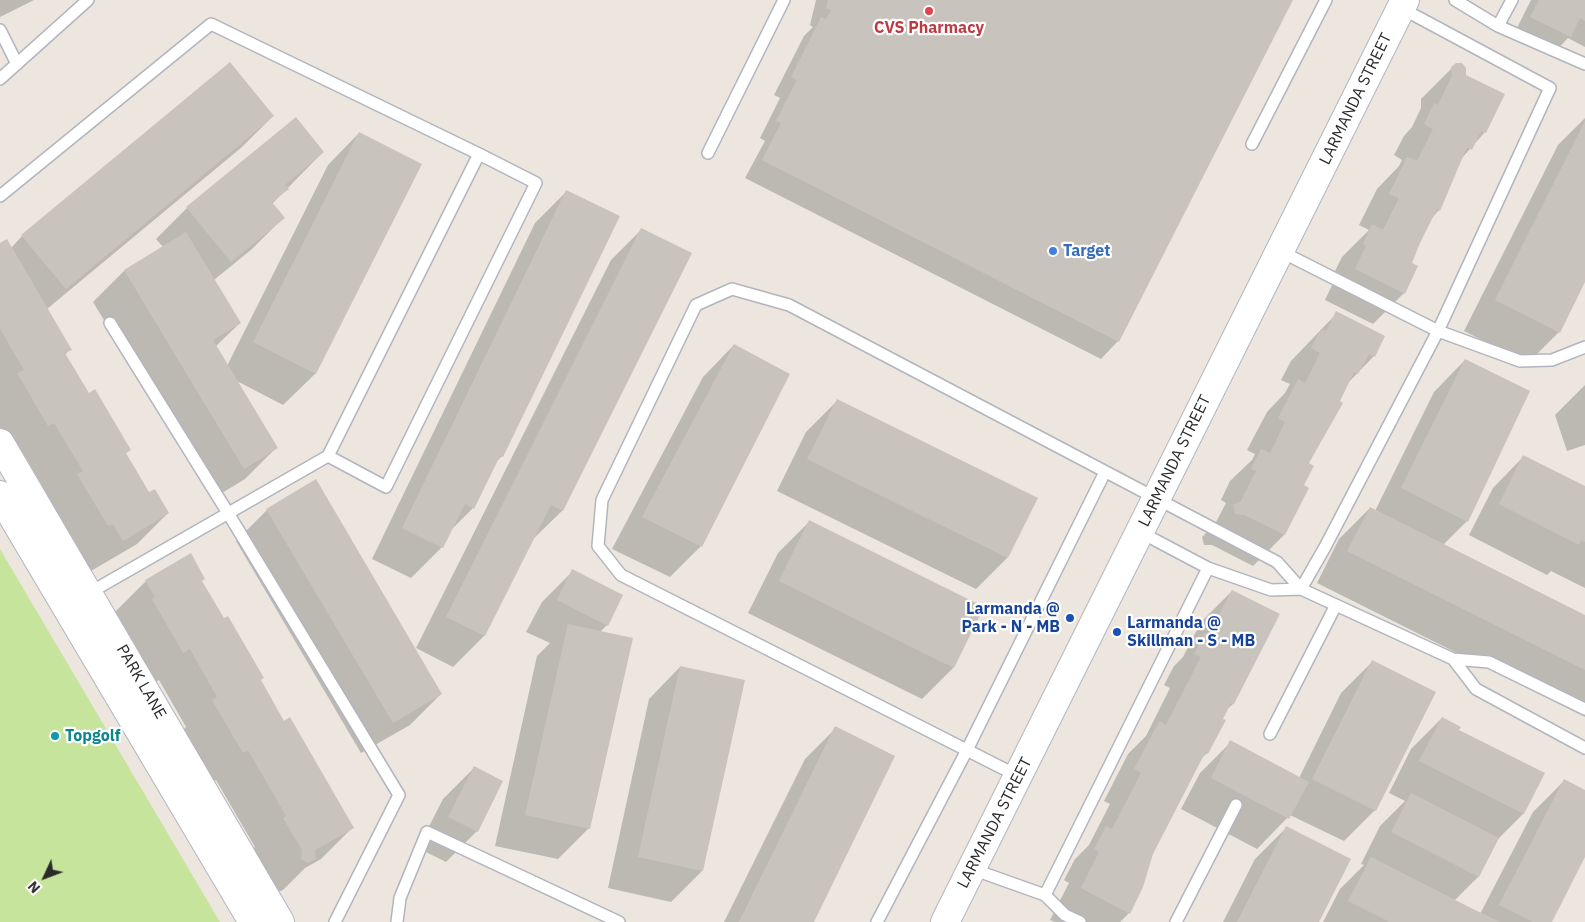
<!DOCTYPE html>
<style>
body{margin:0}
#map{position:relative;width:1585px;height:922px;overflow:hidden;background:#ece6df;font-family:"IBM Plex Sans",sans-serif}
canvas{display:block}
.north{position:absolute;left:20px;top:852px;width:50px;height:50px;-webkit-text-stroke:4px #fff;paint-order:stroke;rotate:227deg;font-size:14px;font-weight:700;line-height:20px;text-align:center;color:#2b2b2b}
.north::after{content:'';display:block;margin:auto;width:18px;height:22px;background:#2b2b2b;clip-path:polygon(50% 0,100% 100%,50% 72%,0 100%)}
</style>
<div id="map">
<canvas width="1585" height="922"></canvas>
<div class="north">N</div>
</div>
<script>
const g = document.querySelector('canvas').getContext('2d');
g.lineJoin = 'round';
function paint(path, color) {
  g.fillStyle = color;
  g.fill(path, 'evenodd');
}
function poly(rows) {
  const path = new Path2D();
  for (const r of rows) {
    path.moveTo(r[0], r[1]);
    for (let i = 2; i < r.length; i += 2) path.lineTo(r[i], r[i + 1]);
  }
  return path;
}
function strokePath(path, color, width, dash) {
  g.strokeStyle = color;
  g.lineWidth = width;
  g.lineCap = dash ? 'butt' : 'round';
  g.setLineDash(dash || []);
  g.stroke(path);
}
function label(font, color, halo, rows, align = 'center') {
  g.font = font + ' "IBM Plex Sans",sans-serif';
  g.lineWidth = 4.5;
  g.setLineDash([]);
  g.textBaseline = 'middle';
  g.strokeStyle = halo;
  g.fillStyle = color;
  for (const [text, x, y, turn = 0] of rows) {
    g.save();
    g.translate(x, y);
    g.rotate((+turn || 0) * Math.PI / 180);
    g.textAlign = isNaN(turn) ? turn : align;
    if (halo) g.strokeText(text, 0, 0);
    g.fillText(text, 0, 0);
    g.restore();
  }
}
paint(poly([
 [0,549,220,922,0,922]
]), '#c6e49c');
paint(poly([
 [0,0,34,0,0,17],
 [816,0,1292,0,1118,341,1101,359,745,178,765,141,760,138,780,98,774,95,804,36,813,27,810,25],
 [1531,0,1585,0,1585,47,1568,38,1553,54,1514,34],
 [1452,68,1465,76,1485,132,1461,159,1439,210,1432,218,1419,243,1411,263,1404,293,1373,324,1325,300,1336,277,1333,275,1342,257,1369,230,1359,225,1377,189,1399,166,1402,160,1394,155,1404,136,1412,127,1421,108,1421,99],
 [273,116,242,147,47,309,70,349,65,355,88,394,130,450,125,454,149,494,168,513,137,544,91,571,81,554,77,557,47,506,51,501,23,453,17,456,0,427,0,244,11,248,22,236],
 [1585,118,1585,279,1559,332,1528,363,1464,331,1558,145],
 [359,133,420,164,315,374,283,405,235,380,276,448,245,479,212,499,93,302,124,271,163,247,156,239,187,208,323,152,272,204,283,218,252,249,214,280,240,323,215,347,227,366,328,165],
 [566,192,502,456,496,462,473,508,449,532,442,547,411,578,372,559,535,223],
 [642,229,691,254,562,511,532,540,484,636,453,667,416,648,611,260],
 [1337,313,1384,336,1374,356,1347,384,1307,464,1302,486,1307,488,1284,535,1253,566,1212,545,1204,545,1202,537,1215,524,1226,503,1221,500,1230,481,1252,460,1255,454,1247,450,1267,412,1285,393,1290,384,1281,380,1291,361],
 [734,345,701,546,670,577,612,549,703,377],
 [1465,360,1467,521,1443,545,1585,616,1585,717,1317,583,1339,539,1370,508,1375,511,1434,392],
 [1585,385,1585,445,1567,451,1555,415],
 [837,401,1036,499,1007,558,976,589,777,491,806,432],
 [1524,456,1585,488,1585,588,1551,571,1547,575,1469,535,1493,488],
 [267,510,441,694,410,725,361,753,236,541],
 [809,522,982,608,953,668,922,699,748,613,778,553],
 [573,571,607,625,600,632,589,828,558,859,495,846,537,656,550,643,526,632,542,602],
 [146,581,201,582,284,722,352,828,321,859,305,868,283,890,276,893,252,850,255,847,216,780,211,783,181,732,186,727,159,680,152,684,115,612],
 [1232,591,1233,704,1225,711,1207,753,1200,760,1152,853,1129,913,1120,922,1055,922,1050,920,1069,883,1064,880,1075,859,1089,845,1110,804,1104,801,1128,754,1146,736,1170,688,1164,685,1174,666,1183,657,1201,622],
 [1372,662,1375,810,1344,841,1290,815,1257,849,1181,809,1200,773,1231,742,1299,778,1341,693],
 [680,667,702,871,671,902,608,888,649,699],
 [1442,718,1457,731,1543,774,1523,814,1497,840,1478,877,1454,901,1480,914,1533,812,1564,781,1585,792,1585,854,1550,922,1323,922,1340,889,1364,865,1361,864,1380,826,1405,801,1389,793,1411,749],
 [836,728,812,922,724,922,805,759],
 [474,768,477,831,446,862,418,848,443,799],
 [1286,828,1318,922,1223,922,1255,859]
]), '#0003');
paint(poly([
 [828,0,1293,0,1119,342,762,160,781,123,776,121,797,80,791,77,821,17,826,19,831,10,826,8],
 [1539,0,1585,0,1585,21,1580,18,1571,37,1530,17],
 [230,62,274,116,66,289,21,235],
 [1456,63,1462,63,1466,68,1466,75,1505,94,1486,133,1481,131,1472,150,1467,147,1440,211,1437,209,1420,243,1412,263,1418,266,1405,294,1355,269,1366,246,1363,244,1372,224,1383,230,1399,198,1389,194,1407,157,1417,161,1433,129,1424,124,1434,103,1438,105,1452,76,1451,67],
 [296,117,324,152,285,185,289,189,272,202,285,218,231,262,186,207],
 [1585,121,1585,282,1560,333,1495,300],
 [359,132,422,164,316,374,253,342],
 [566,190,620,216,503,457,500,456,474,509,465,504,443,548,402,528],
 [641,228,692,253,563,511,551,505,485,636,446,617],
 [186,232,241,323,213,340,278,448,244,469,124,270],
 [7,239,72,350,65,353,89,393,95,389,131,450,126,453,149,492,155,489,169,513,123,541,113,524,108,526,77,474,83,471,54,423,48,426,17,373,24,370,0,329,0,243],
 [1336,311,1385,336,1375,357,1369,354,1358,374,1354,372,1340,401,1343,403,1309,463,1314,466,1304,485,1309,488,1285,535,1244,515,1235,514,1233,505,1241,501,1256,471,1251,469,1261,449,1270,453,1285,422,1278,418,1298,379,1305,383,1320,353,1311,348,1321,329,1326,331],
 [734,344,790,374,702,547,642,517],
 [1465,359,1530,391,1468,522,1401,488],
 [837,399,1038,498,1008,558,807,459],
 [1523,455,1585,486,1585,542,1581,540,1579,545,1499,504],
 [316,479,442,694,393,723,266,509],
 [1370,507,1585,615,1585,670,1347,551],
 [809,520,984,607,954,668,779,581],
 [191,553,205,579,202,581,224,618,228,616,264,678,261,680,284,721,290,717,354,828,315,850,316,859,308,863,301,859,302,850,283,818,286,816,248,750,243,753,212,700,217,697,190,649,183,653,152,599,155,597,145,580],
 [572,569,623,595,608,626,557,600],
 [1232,590,1280,614,1234,704,1231,703,1223,719,1226,720,1208,754,1205,753,1153,854,1143,887,1130,914,1081,888,1099,852,1094,849,1106,826,1112,829,1141,773,1134,769,1159,721,1166,725,1201,657,1194,654,1205,633,1208,635],
 [568,624,633,638,590,829,525,815],
 [1372,660,1436,692,1376,811,1312,779],
 [680,666,745,680,703,871,638,857],
 [1442,717,1461,727,1459,730,1545,773,1524,814,1419,761],
 [835,726,895,756,814,922,739,922],
 [1230,740,1309,782,1289,819,1211,778],
 [474,766,503,781,478,832,448,817],
 [1564,779,1585,790,1585,857,1552,922,1533,922,1499,905],
 [1411,793,1499,838,1479,877,1391,832],
 [1286,826,1351,859,1319,922,1237,922],
 [1371,857,1473,909,1500,922,1390,922,1348,901]
]), '#c8c4bd');
const lane = poly([
 [1455,0,1498,26,1585,64],
 [1498,26,1512,0],
 [0,30,17,64],
 [0,79,88,0],
 [1252,144,1326,0],
 [708,153,784,0],
 [0,196,211,24,479,154,328,456,89,593],
 [1280,251,1438,331,1520,361,1552,360,1585,347],
 [110,323,228,513,399,795,335,922],
 [328,456,386,487,536,183,479,154],
 [1208,568,1271,590,1301,589],
 [1301,589,1325,547,1438,331,1550,88,1401,8],
 [1453,659,1489,662,1585,709],
 [1270,734,1336,605],
 [1018,776,621,575,598,546,602,500,696,305,732,289,789,305,1277,562,1301,589,1453,659,1476,689,1585,748],
 [972,869,1045,895,1208,568,1140,532],
 [1045,895,1065,915,1080,922],
 [397,922,400,898,427,832,619,922],
 [877,922,967,750,1105,472],
 [1176,922,1236,805]
]);
const secondary = poly([
 [0,443,280,922],
 [0,495,253,922],
 [945,922,1405,0]
]);
strokePath(lane, '#b2b5be', 14);
strokePath(secondary, '#b2b5be', 30);
strokePath(lane, '#fff', 11);
strokePath(secondary, '#fff', 28);
for (const [x, y, r, color] of [
 [929,11,5,"#e0444e"],
 [1053,251,5,"#3f7fe0"],
 [1070,618,5,"#1a4fb4"],
 [1117,632,5,"#1a4fb4"],
 [55,736,5,"#0f9aa8"]
]) {
  const dot = new Path2D();
  dot.arc(x, y, r, 0, 2 * Math.PI);
  g.fillStyle = color;
  g.fill(dot);
  strokePath(dot, '#fff', 2);
}
label('bold 16px', '#be3a42', '#fff', [
 ["CVS Pharmacy",929,28]
]);
label('16px', '#2b2b2b', '#fff', [
 ["LARMANDA STREET",1356,99,-64],
 ["LARMANDA STREET",1175,461,-64],
 ["PARK LANE",141,682,60],
 ["LARMANDA STREET",995,823,-63]
]);
label('bold 16px', '#366cbe', '#fff', [
 ["Target",1063,251]
], 'left');
label('bold 16px', '#164399', '#fff', [
 ["Larmanda @",1060,609],
 ["Park - N - MB",1060,627],
 ["Larmanda @",1127,623,"left"],
 ["Skillman - S - MB",1127,641,"left"]
], 'right');
label('bold 16px', '#0d838f', '#fff', [
 ["Topgolf",65,736]
], 'left');
</script>
